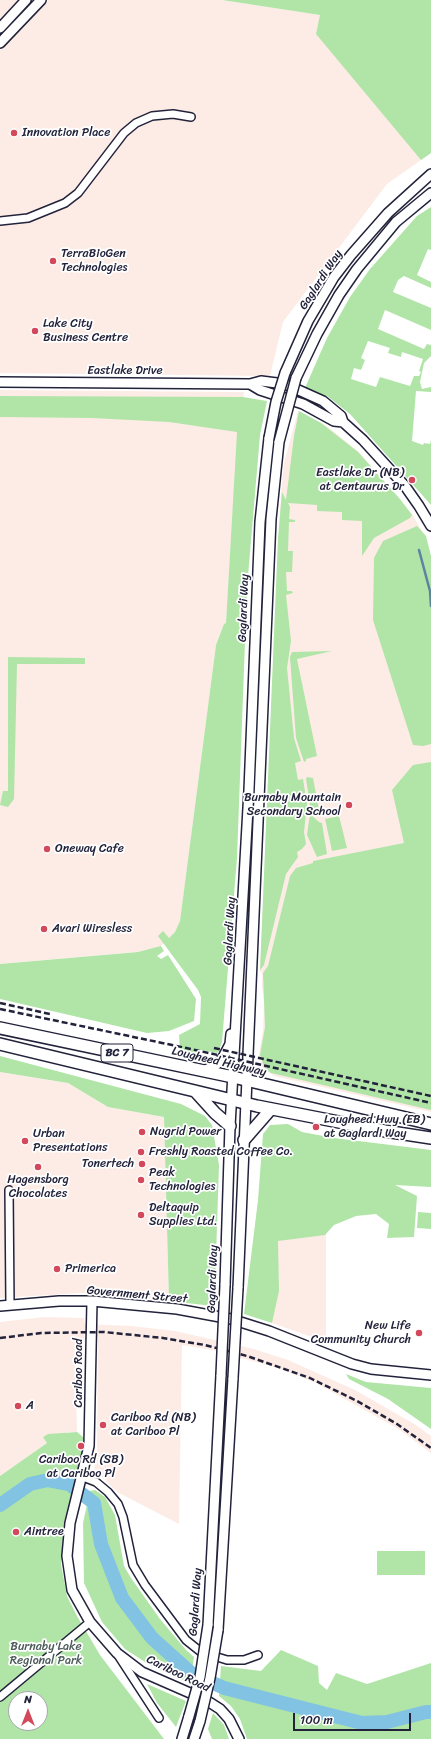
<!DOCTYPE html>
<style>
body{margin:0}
#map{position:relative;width:431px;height:1739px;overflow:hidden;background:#fff;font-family:Sriracha,sans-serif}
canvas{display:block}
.north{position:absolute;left:8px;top:1691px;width:40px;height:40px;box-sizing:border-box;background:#fff;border:1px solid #a7a7b1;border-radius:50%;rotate:0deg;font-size:11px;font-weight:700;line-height:16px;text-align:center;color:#22223b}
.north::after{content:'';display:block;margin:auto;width:14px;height:18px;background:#d1495b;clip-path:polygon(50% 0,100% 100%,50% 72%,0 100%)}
.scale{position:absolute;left:293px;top:1713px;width:118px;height:18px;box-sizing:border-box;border:2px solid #22223b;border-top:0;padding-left:5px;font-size:12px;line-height:14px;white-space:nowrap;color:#22223b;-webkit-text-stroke:3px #fff;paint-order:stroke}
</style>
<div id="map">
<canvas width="431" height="1739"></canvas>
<div class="north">N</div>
<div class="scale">100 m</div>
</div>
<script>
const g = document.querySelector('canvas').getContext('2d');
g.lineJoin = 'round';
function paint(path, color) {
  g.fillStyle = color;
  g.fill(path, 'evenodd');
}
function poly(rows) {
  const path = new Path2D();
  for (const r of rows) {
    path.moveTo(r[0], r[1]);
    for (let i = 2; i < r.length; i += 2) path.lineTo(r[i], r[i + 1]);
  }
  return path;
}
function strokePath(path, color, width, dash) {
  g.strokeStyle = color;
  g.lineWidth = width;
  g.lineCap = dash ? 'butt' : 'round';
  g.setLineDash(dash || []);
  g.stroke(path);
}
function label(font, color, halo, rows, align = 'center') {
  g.font = font + ' Sriracha,sans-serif';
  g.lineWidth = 3.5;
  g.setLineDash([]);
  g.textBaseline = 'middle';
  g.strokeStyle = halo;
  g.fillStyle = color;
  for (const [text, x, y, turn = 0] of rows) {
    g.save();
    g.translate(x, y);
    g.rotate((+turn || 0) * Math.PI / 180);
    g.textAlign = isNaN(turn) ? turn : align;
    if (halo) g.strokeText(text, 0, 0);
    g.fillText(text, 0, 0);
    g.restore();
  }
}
paint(poly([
 [0,0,18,0,0,19],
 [48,0,222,0,426,31,431,153,387,184,283,322,270,376,0,373,0,50],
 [0,390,244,392,235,476,226,623,224,624,216,645,180,922,175,932,167,941,161,946,148,951,0,964],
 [298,411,327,426,359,452,412,514,422,531,431,559,431,1112,274,1076,263,1068,259,1055,263,1029,264,1002,262,987,262,973,260,971,281,491,284,463],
 [0,1072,68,1083,108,1107,164,1117,169,1301,106,1293,81,1293,0,1298],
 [326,1231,326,1342,272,1323,277,1241],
 [44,1317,84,1318,85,1324,131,1326,175,1331,254,1349,288,1360,355,1390,416,1425,431,1436,431,1453,397,1428,316,1383,278,1368,212,1350,182,1345,179,1524,117,1492,94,1469,97,1448,98,1337,84,1334,84,1343,75,1344,77,1432,68,1432,47,1443,0,1476,0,1322]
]), '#fdece6');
paint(poly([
 [222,0,431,0,431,153,421,160,316,34,320,15],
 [431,207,431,250,428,249,417,275,431,282,431,288,404,276,398,280,393,292,431,308,431,330,385,310,378,329,424,349,427,344,431,345,431,356,424,363,420,382,422,389,431,387,431,392,416,391,412,441,423,445,424,443,430,444,431,440,431,505,350,414,327,396,305,388,327,338,350,297,370,269,417,216],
 [368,341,390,348,388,353,401,357,402,352,423,359,419,371,421,372,419,376,414,376,410,386,380,377,376,387,351,379,354,368,361,370,365,360,361,358],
 [0,396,243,397,267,401,260,435,247,588,237,858,222,1042,219,1051,217,1053,201,1050,196,1056,193,1056,180,1051,179,1035,200,1024,201,997,198,990,158,936,163,931,169,938,175,932,180,921,216,645,224,624,226,623,237,432,169,422,92,418,0,417],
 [299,411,321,423,358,452,400,499,412,515,410,518,374,538,362,556,362,521,342,520,342,512,317,511,317,505,288,503,290,507,289,519,295,520,295,522,289,522,288,551,293,551,292,572,286,572,287,591,292,591,293,593,286,595,291,641,287,668,294,738,301,761,295,763,298,780,303,779,307,804,304,832,306,844,302,849,297,852,298,857,286,874,264,965,260,970,278,538,282,492,286,500,294,436],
 [417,526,426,536,431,556,431,744,423,746,413,745,373,620,374,558,383,541],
 [332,651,297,659,317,756,306,759,306,761,304,762,296,738,290,657,292,652],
 [8,657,85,658,85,664,17,664,14,799,8,807,0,805,3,791,8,791],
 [431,762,431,1110,271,1073,265,1069,260,1055,265,1027,263,973,268,966,290,876,296,868,313,863,313,861,404,843,392,790,413,765],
 [307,777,313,778,320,815,316,816,311,812,306,779],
 [310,814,319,822,322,823,327,854,317,857,307,835],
 [339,816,347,848,332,851,325,819],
 [161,946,164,951,157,956,161,959,168,955,196,999,194,1021,169,1031,147,1033,0,999,0,964,138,952],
 [0,1056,181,1104,205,1116,212,1125,219,1165,215,1288,213,1306,169,1301,164,1117,108,1107,68,1083,0,1072],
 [288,1124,302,1132,334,1138,431,1150,431,1187,395,1185,417,1196,414,1237,387,1238,389,1224,376,1214,356,1216,334,1225,325,1235,278,1241,279,1291,272,1323,244,1314,258,1200,263,1134,270,1125],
 [418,1212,431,1213,431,1229,417,1228],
 [346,1374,366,1382,431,1388,431,1429,388,1399,349,1379],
 [77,1432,83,1437,83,1447,64,1522,62,1553,61,1564,67,1596,77,1616,100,1655,164,1739,0,1739,0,1476,47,1443,43,1437,48,1434],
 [16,1699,40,1699,40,1723,16,1723],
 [95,1490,105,1497,115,1515,124,1566,131,1578,160,1619,186,1650,194,1657,190,1683,148,1664,125,1649,102,1622,84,1583,83,1523,90,1491],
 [377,1551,425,1551,425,1575,377,1575],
 [281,1650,318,1666,319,1683,327,1690,336,1673,367,1684,431,1663,431,1739,247,1739,240,1719,231,1706,219,1696,221,1666,261,1671],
 [147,1684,186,1701,176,1727,157,1703],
 [213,1713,224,1725,229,1739,212,1739,208,1729]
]), '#b0e5a7');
strokePath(poly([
 [419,550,430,591,431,606]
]), '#5c83a0', 2.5);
strokePath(poly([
 [0,1505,30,1484,48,1480,69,1484,94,1503,101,1544,122,1598,152,1638,191,1673,224,1688,362,1723,387,1722,426,1712,431,1712]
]), '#82c3e3', 14);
const street = poly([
 [0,221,28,218,65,203,78,193,124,133,136,123,152,116,173,114,191,117],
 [9,1190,10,1305],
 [83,1477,96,1482,108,1492,118,1504,123,1517,133,1565,145,1585,186,1640,201,1652,227,1660,244,1660,258,1655],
 [118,1655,159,1718],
 [0,1697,90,1622]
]);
const secondary = poly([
 [0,28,26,0],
 [0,43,41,0],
 [285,373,308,321,334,277,351,255,388,213,431,174],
 [296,378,317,334,339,295,357,269,396,222,431,193],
 [0,382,250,384,261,381,285,384,323,401,341,416,343,422,363,440,405,486,419,506,431,526],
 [250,384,260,390,303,404,334,421,343,422],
 [203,1071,214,1066,221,1061,230,1044,231,1034],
 [225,1285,230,1126,249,790,260,522,269,438],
 [238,1288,271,519,279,442],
 [92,1301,89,1446,70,1523,67,1556,72,1590,90,1622,117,1653,142,1672,206,1700,220,1709,229,1719,239,1739],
 [0,1306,59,1301,92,1301,177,1309,231,1319,269,1331,352,1364,371,1369,431,1375],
 [208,1625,221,1375],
 [218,1630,233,1378],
 [182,1739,189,1716],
 [194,1739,200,1721]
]);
const primary = poly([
 [0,1028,233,1077,431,1124],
 [0,1044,257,1106,385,1131,431,1138],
 [195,1091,215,1113,230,1126],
 [244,1140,271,1109]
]);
strokePath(street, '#22223b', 10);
strokePath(secondary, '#22223b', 12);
strokePath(primary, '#22223b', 14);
strokePath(street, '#fff', 7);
strokePath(secondary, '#fff', 9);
strokePath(primary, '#fff', 11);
strokePath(poly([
 [0,1003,50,1014],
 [0,1009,191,1049,431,1103],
 [214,1048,431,1096],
 [0,1338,41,1333,104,1332,163,1338,205,1345,247,1356,310,1378,357,1401,397,1424,431,1448]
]), '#22223b', 2.5, [6, 3]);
const secondaryBridge = poly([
 [269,438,276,402,285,373],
 [279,442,296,378],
 [221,1375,225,1285],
 [233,1378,238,1288],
 [189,1716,200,1677,208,1625],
 [200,1721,210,1678,218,1630]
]);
strokePath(secondaryBridge, '#22223b', 12, []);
strokePath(secondaryBridge, '#fff', 9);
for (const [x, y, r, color] of [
 [14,133,4,"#d1495b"],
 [53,261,4,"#d1495b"],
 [35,331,4,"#d1495b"],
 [412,480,4,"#d1495b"],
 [349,805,4,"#d1495b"],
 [47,849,4,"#d1495b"],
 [44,929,4,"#d1495b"],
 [316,1127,4,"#d1495b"],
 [142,1132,4,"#d1495b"],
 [25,1141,4,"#d1495b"],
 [141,1152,4,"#d1495b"],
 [142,1164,4,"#d1495b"],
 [38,1167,4,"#d1495b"],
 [141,1180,4,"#d1495b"],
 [141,1215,4,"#d1495b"],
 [57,1269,4,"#d1495b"],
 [419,1333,4,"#d1495b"],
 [18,1406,4,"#d1495b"],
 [103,1425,4,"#d1495b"],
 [81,1446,4,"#d1495b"],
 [16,1532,4,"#d1495b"]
]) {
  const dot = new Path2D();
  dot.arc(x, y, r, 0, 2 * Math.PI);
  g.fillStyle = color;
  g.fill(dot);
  strokePath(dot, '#fff', 1.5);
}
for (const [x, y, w] of [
 [117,1053,32]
]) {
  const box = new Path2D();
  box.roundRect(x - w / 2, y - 9, w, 18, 3);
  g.fillStyle = '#fff';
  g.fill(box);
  strokePath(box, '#22223b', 1);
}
label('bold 11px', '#22223b', null, [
 ["BC 7",117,1053]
]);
label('12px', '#22223b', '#fff', [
 ["Innovation Place",22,133],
 ["TerraBioGen",61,254],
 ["Technologies",61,268],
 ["Lake City",43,324],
 ["Business Centre",43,338],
 ["Eastlake Dr (NB)",404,473,"right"],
 ["at Centaurus Dr",404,487,"right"],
 ["Burnaby Mountain",341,798,"right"],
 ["Secondary School",341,812,"right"],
 ["Oneway Cafe",55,849],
 ["Avari Wiresless",52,929],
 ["Lougheed Hwy (EB)",324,1120],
 ["at Gaglardi Way",324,1134],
 ["Nugrid Power",150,1132],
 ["Urban",33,1134],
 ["Presentations",33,1148],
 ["Freshly Roasted Coffee Co.",149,1152],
 ["Tonertech",134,1164,"right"],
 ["Peak",149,1173],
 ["Technologies",149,1187],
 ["Hagensborg",38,1180,"center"],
 ["Chocolates",38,1194,"center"],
 ["Deltaquip",149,1208],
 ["Supplies Ltd.",149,1222],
 ["Primerica",65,1269],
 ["New Life",411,1326,"right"],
 ["Community Church",411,1340,"right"],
 ["A",26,1406],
 ["Cariboo Rd (NB)",111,1418],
 ["at Cariboo Pl",111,1432],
 ["Cariboo Rd (SB)",81,1460,"center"],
 ["at Cariboo Pl",81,1474,"center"],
 ["Aintree",24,1532]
], 'left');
label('12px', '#22223b', '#fff', [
 ["Gaglardi Way",321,280,-57],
 ["Eastlake Drive",125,371],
 ["Gaglardi Way",244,608,-88],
 ["Gaglardi Way",230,931,-87],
 ["Lougheed Highway",219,1062,13],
 ["Gaglardi Way",213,1279,-88],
 ["Government Street",137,1295,5],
 ["Cariboo Road",79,1373,-90],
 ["Gaglardi Way",196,1602,-86],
 ["Cariboo Road",178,1674,26]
]);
label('12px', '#4d5c5b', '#fff', [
 ["Burnaby Lake",46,1647],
 ["Regional Park",46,1661]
]);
</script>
